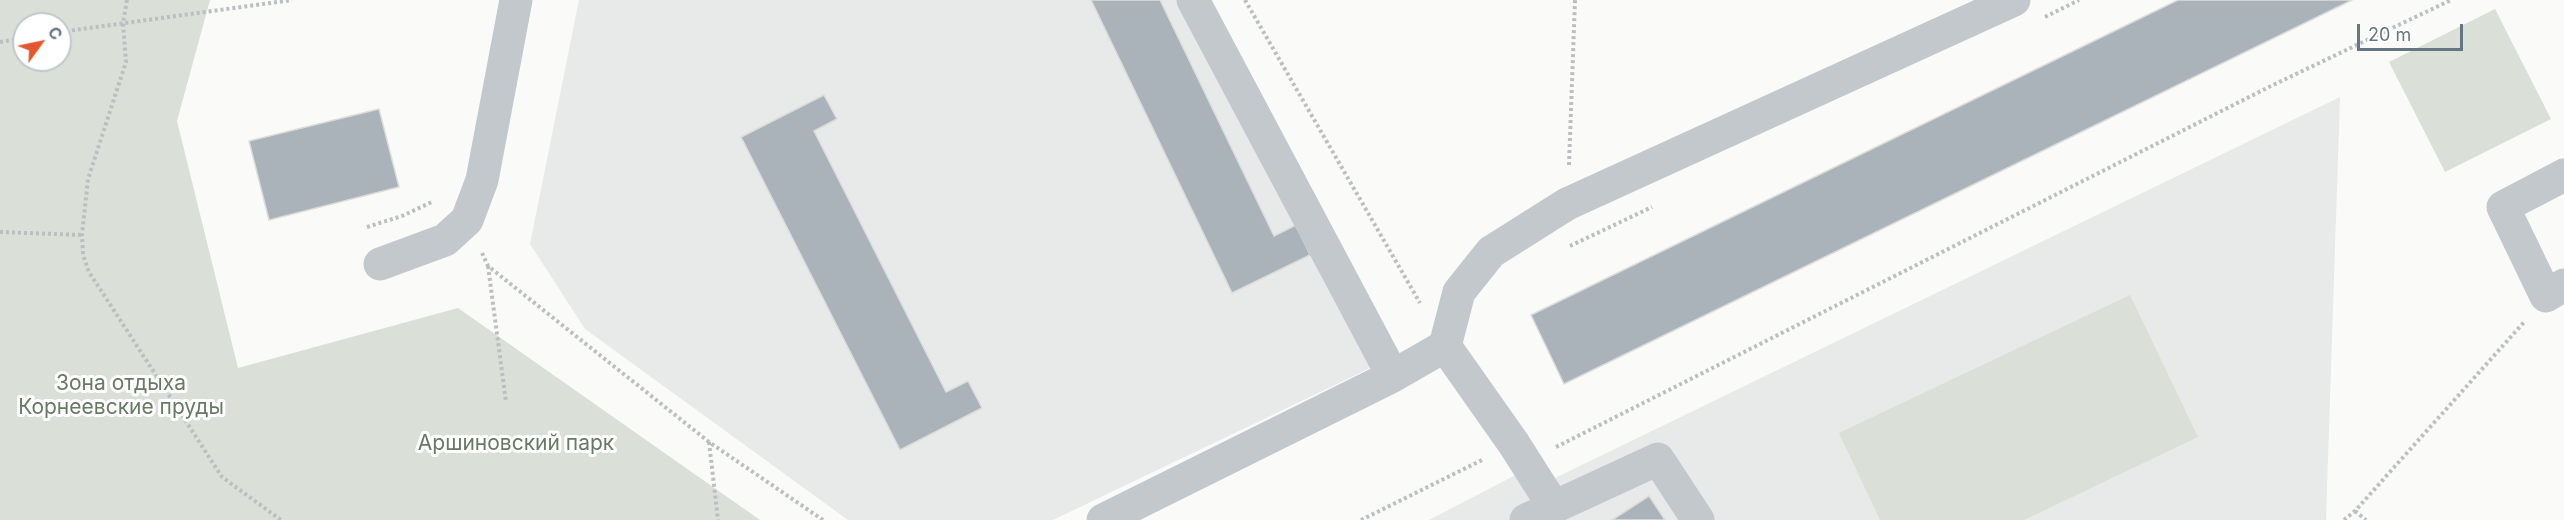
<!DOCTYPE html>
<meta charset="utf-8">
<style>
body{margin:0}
#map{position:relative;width:2564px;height:520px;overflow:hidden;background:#fafaf8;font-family:Inter,sans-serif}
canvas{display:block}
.north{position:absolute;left:12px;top:12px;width:60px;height:60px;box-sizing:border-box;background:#fff;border:2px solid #c1c8cd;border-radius:50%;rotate:57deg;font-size:16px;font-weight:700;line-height:24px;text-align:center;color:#657683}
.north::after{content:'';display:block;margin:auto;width:21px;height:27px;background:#e4572e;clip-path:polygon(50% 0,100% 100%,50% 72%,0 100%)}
.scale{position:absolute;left:2357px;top:24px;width:106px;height:27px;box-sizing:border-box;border:3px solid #657683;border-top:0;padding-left:8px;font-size:18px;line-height:21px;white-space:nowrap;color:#657683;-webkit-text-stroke:4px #fff;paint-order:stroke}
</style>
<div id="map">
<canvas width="2564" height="520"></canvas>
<div class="north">С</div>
<div class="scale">20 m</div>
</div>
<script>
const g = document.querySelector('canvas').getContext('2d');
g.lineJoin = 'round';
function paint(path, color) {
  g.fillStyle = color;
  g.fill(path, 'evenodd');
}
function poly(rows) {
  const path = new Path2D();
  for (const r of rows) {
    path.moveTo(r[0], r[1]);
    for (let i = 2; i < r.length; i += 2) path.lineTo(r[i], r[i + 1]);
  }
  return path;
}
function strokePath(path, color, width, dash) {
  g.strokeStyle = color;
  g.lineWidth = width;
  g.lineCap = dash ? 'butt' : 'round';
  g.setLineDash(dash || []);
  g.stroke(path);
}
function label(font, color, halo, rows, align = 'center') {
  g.font = font + ' Inter,sans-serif';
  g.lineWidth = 6;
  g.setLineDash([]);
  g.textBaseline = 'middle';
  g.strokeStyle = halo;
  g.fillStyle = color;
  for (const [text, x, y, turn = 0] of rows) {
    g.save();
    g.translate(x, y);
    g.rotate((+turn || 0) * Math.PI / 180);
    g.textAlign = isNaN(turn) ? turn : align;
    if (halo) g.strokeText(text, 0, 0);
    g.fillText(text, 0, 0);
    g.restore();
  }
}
paint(poly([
 [579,0,1207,0,1385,361,1053,520,848,520,585,329,530,244],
 [2340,97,2326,520,1429,520,1529,468,1555,478]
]), '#e8e9e9');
paint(poly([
 [0,0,210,0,177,121,238,368,458,308,760,520,0,520],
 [24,24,60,24,60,60,24,60],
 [2495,9,2551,119,2445,172,2389,62],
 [2130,295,2198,437,2024,520,1880,520,1839,433]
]), '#dadfd7');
const building = poly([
 [1091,0,1160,0,1274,236,1296,225,1310,255,1232,293,1091,0],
 [2178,0,2352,0,1564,384,1531,315,2178,0],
 [824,95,837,119,814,131,946,392,968,381,982,408,900,450,741,137,824,95],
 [379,109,399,187,269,220,249,141,379,109],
 [1649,496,1665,520,1612,520,1649,496]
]);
paint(building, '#aab3b9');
strokePath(building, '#dcdcda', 1.5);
strokePath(poly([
 [127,0,123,23,126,62,88,179,82,235,83,255,89,272,222,477,281,520],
 [1245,0,1420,303],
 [2045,17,2079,0],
 [60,32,292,0],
 [0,42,24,38],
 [1569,165,1575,0],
 [367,227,402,216,434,201],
 [0,232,82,235],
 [1570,246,1652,207],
 [482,253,488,266,709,442,823,520],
 [488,266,506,402],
 [709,442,718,520],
 [1556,447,2271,86,2451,0],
 [2355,511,2366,520],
 [1361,520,1484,459],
 [2344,520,2355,511,2525,321]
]), '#bbbfc2', 4, [3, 3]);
strokePath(poly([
 [1193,0,1385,361,1391,377],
 [2564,175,2503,207,2546,296,2564,285],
 [380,264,445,240,467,220,482,180,516,0],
 [1445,346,1514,444,1554,507],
 [1103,520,1391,377,1445,346,1459,292,1491,252,1567,204,2014,0],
 [1526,520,1658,459,1698,520]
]), '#c3c8cc', 33);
label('21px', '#687a64', '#fff', [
 ["Зона отдыха",121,384],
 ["Корнеевские пруды",121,408],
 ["Аршиновский парк",516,444]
]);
</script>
